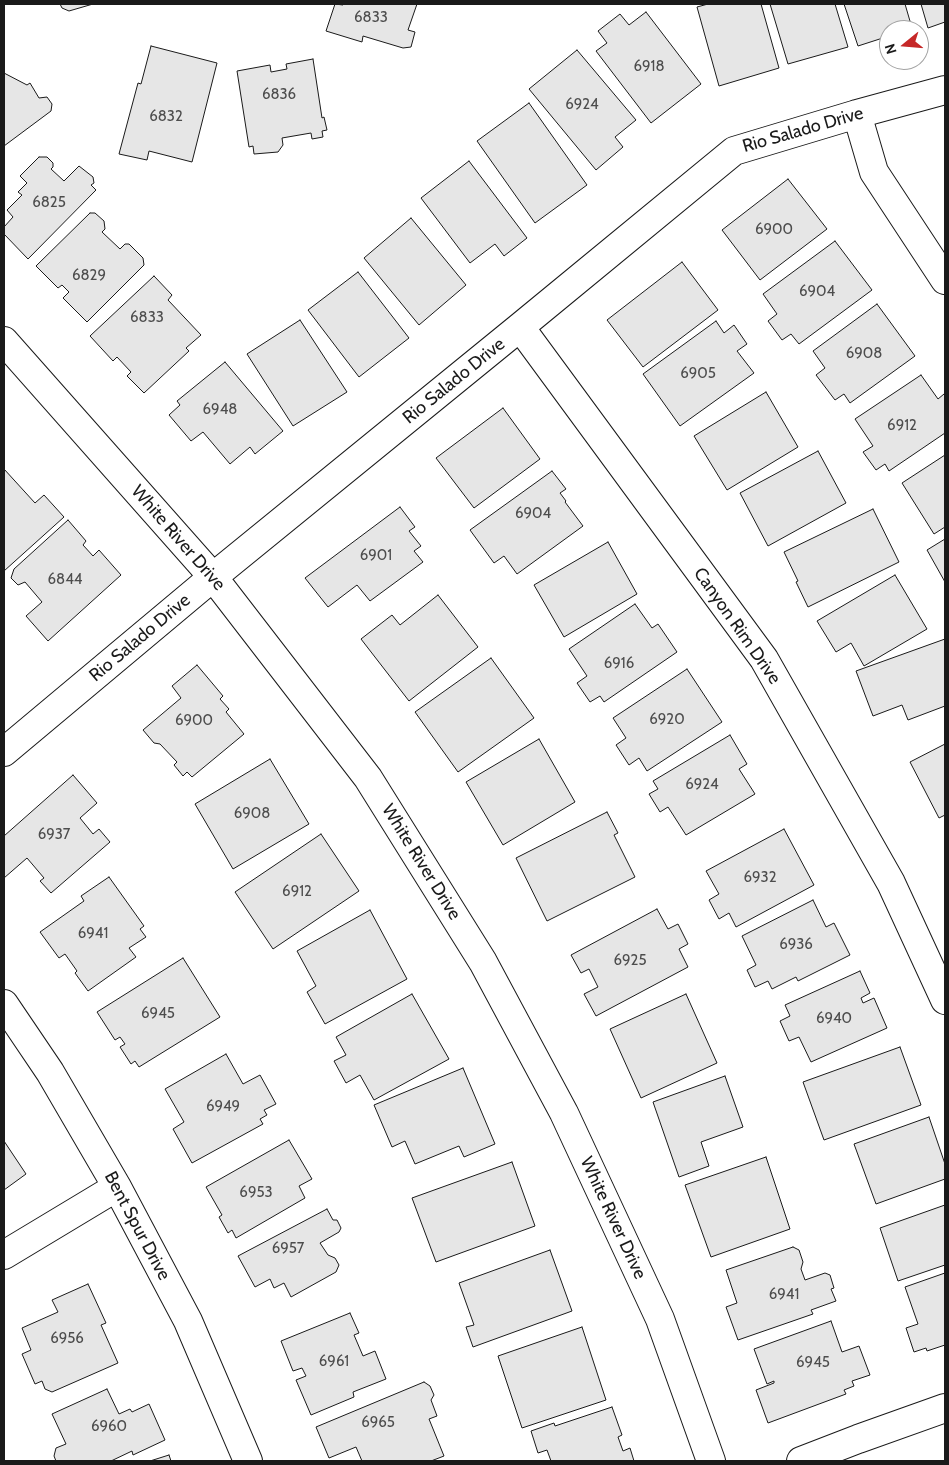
<!DOCTYPE html>
<style>
body{margin:0}
#map{position:relative;width:949px;height:1465px;overflow:hidden;background:#fff;font-family:Cabin,sans-serif}
canvas{display:block}
.frame{position:absolute;inset:0;border:5px solid #1a1a1a;pointer-events:none}
.north{position:absolute;left:879px;top:20px;width:50px;height:50px;box-sizing:border-box;background:#fff;border:1px solid #a3a3a3;border-radius:50%;rotate:253deg;font-size:14px;font-weight:700;line-height:20px;text-align:center;color:#1a1a1a}
.north::after{content:'';display:block;margin:auto;width:18px;height:22px;background:#c62828;clip-path:polygon(50% 0,100% 100%,50% 72%,0 100%)}
</style>
<div id="map">
<canvas width="949" height="1465"></canvas>
<div class="frame"></div>
<div class="north">N</div>
</div>
<script>
const g = document.querySelector('canvas').getContext('2d');
g.lineJoin = 'round';
function paint(path, color) {
  g.fillStyle = color;
  g.fill(path, 'evenodd');
}
function poly(rows) {
  const path = new Path2D();
  for (const r of rows) {
    path.moveTo(r[0], r[1]);
    for (let i = 2; i < r.length; i += 2) path.lineTo(r[i], r[i + 1]);
  }
  return path;
}
function strokePath(path, color, width, dash) {
  g.strokeStyle = color;
  g.lineWidth = width;
  g.lineCap = dash ? 'butt' : 'round';
  g.setLineDash(dash || []);
  g.stroke(path);
}
function label(font, color, halo, rows, align = 'center') {
  g.font = font + ' Cabin,sans-serif';
  g.lineWidth = 4;
  g.setLineDash([]);
  g.textBaseline = 'middle';
  g.strokeStyle = halo;
  g.fillStyle = color;
  for (const [text, x, y, turn = 0] of rows) {
    g.save();
    g.translate(x, y);
    g.rotate((+turn || 0) * Math.PI / 180);
    g.textAlign = isNaN(turn) ? turn : align;
    if (halo) g.strokeText(text, 0, 0);
    g.fillText(text, 0, 0);
    g.restore();
  }
}
const building = poly([
 [60,4,93,4,69,11,62,8,60,4],
 [335,4,343,5,344,4,421,4,417,4,408,30,415,32,411,47,403,48,363,36,362,42,326,31,335,4],
 [708,4,761,4,779,68,719,86,697,7,708,4],
 [770,4,835,4,848,47,788,64,770,4],
 [844,4,905,4,912,28,907,30,889,30,889,36,858,46,844,4],
 [921,4,945,4,945,22,928,28,921,4],
 [646,12,701,84,651,123,596,51,607,43,598,31,620,14,629,25,646,12],
 [151,46,217,63,192,162,149,151,147,160,119,154,138,83,141,84,151,46],
 [577,50,636,120,615,137,623,147,596,170,529,89,577,50],
 [313,59,322,118,324,117,327,130,322,131,323,137,312,139,311,133,282,138,283,145,278,152,254,154,253,146,249,147,237,71,270,65,271,72,287,69,286,64,313,59],
 [4,73,27,85,30,83,39,98,47,97,52,104,51,111,4,146,4,73],
 [529,103,587,185,535,223,477,141,529,103],
 [39,157,47,157,53,163,53,167,51,169,64,181,79,166,93,177,94,183,91,185,96,190,28,259,4,234,4,227,13,217,7,210,22,195,18,192,27,183,20,176,39,157],
 [469,161,527,238,504,256,495,244,470,263,421,198,469,161],
 [788,179,827,229,760,280,722,230,788,179],
 [90,213,95,213,104,221,105,229,102,232,120,249,125,244,129,244,143,258,144,265,87,322,63,298,69,292,62,285,58,288,36,266,90,213],
 [411,218,466,285,419,325,364,258,411,218],
 [835,241,872,290,799,344,791,334,782,340,768,321,777,314,763,294,835,241],
 [682,262,718,310,643,367,607,320,682,262],
 [358,272,409,338,359,377,308,310,358,272],
 [154,276,172,295,168,300,201,335,186,348,189,351,144,393,127,376,131,372,117,357,113,361,90,336,154,276],
 [877,304,915,356,850,403,844,394,835,400,816,375,825,368,813,351,877,304],
 [300,320,347,392,293,426,247,354,300,320],
 [716,321,724,333,734,325,747,344,737,351,754,373,680,426,643,374,716,321],
 [225,362,283,431,255,454,250,447,230,464,203,432,191,441,169,415,180,405,177,401,225,362],
 [921,375,938,399,944,394,945,396,945,433,889,471,885,464,876,470,863,452,873,446,855,419,921,375],
 [766,392,798,447,727,490,694,436,766,392],
 [503,408,540,459,474,508,436,458,503,408],
 [818,451,846,503,768,546,740,493,818,451],
 [945,455,945,527,934,534,902,483,945,455],
 [4,469,35,503,44,495,64,517,4,571,4,469],
 [552,471,566,489,560,493,566,501,565,502,583,526,517,574,504,556,494,563,470,530,552,471],
 [400,507,415,527,409,531,421,546,414,551,423,562,370,601,357,585,328,607,305,578,400,507],
 [873,509,899,562,808,607,796,582,798,581,784,552,873,509],
 [68,520,86,541,83,545,93,556,99,550,121,575,48,641,26,616,42,602,25,582,18,585,11,578,14,569,68,520],
 [945,539,945,582,927,550,945,539],
 [608,542,637,594,564,637,534,585,608,542],
 [895,575,927,629,864,666,851,643,836,652,817,621,895,575],
 [438,595,478,647,409,701,361,639,392,615,400,625,438,595],
 [635,604,652,628,658,624,677,652,604,702,600,696,590,702,577,683,587,676,569,649,635,604],
 [945,639,945,706,908,720,902,705,873,716,856,671,945,639],
 [491,658,534,718,458,772,415,712,491,658],
 [197,665,223,696,220,699,229,709,226,712,244,734,192,777,187,772,183,776,174,765,177,762,160,744,154,743,143,730,181,698,172,686,197,665],
 [687,669,722,722,647,771,639,758,629,765,616,745,626,738,613,718,687,669],
 [730,735,747,764,739,769,755,794,686,835,668,807,660,812,649,794,658,789,653,781,730,735],
 [539,739,575,802,503,845,466,782,539,739],
 [945,744,945,815,939,818,910,762,945,744],
 [270,759,309,824,233,869,195,804,270,759],
 [73,775,97,803,80,818,93,834,99,829,110,842,51,893,40,881,44,878,27,858,4,878,4,836,73,775],
 [607,812,618,833,614,835,635,877,547,921,516,858,607,812],
 [784,829,814,885,736,927,729,913,719,919,709,900,719,894,706,871,784,829],
 [321,834,359,891,273,949,235,892,321,834],
 [109,877,144,926,140,929,146,937,129,948,136,957,88,991,75,973,77,971,65,954,59,958,40,932,84,901,81,896,109,877],
 [813,900,826,927,834,923,850,955,798,981,796,977,772,989,768,981,755,987,747,970,756,965,742,936,813,900],
 [657,909,668,929,678,924,688,944,679,949,688,967,596,1016,584,994,598,987,589,969,581,973,571,955,657,909],
 [370,910,407,979,325,1024,307,992,316,986,297,951,370,910],
 [183,958,220,1017,139,1067,135,1061,131,1064,120,1047,125,1044,120,1037,115,1040,97,1012,183,958],
 [860,971,870,993,861,998,863,1003,874,998,887,1028,811,1062,799,1037,789,1041,780,1021,790,1016,785,1005,860,971],
 [412,994,449,1059,374,1100,360,1075,346,1083,334,1061,346,1055,336,1037,412,994],
 [686,994,717,1063,641,1098,610,1029,686,994],
 [900,1047,921,1105,824,1140,803,1082,900,1047],
 [226,1054,243,1084,260,1075,276,1104,264,1110,267,1115,260,1119,263,1124,192,1163,173,1129,184,1122,165,1089,226,1054],
 [463,1068,495,1144,464,1157,459,1146,415,1164,405,1141,392,1147,374,1105,463,1068],
 [725,1076,743,1127,701,1142,709,1166,679,1177,653,1102,725,1076],
 [929,1117,945,1164,945,1179,876,1204,854,1144,929,1117],
 [289,1140,312,1179,299,1186,305,1198,236,1238,232,1230,228,1233,219,1217,222,1215,206,1187,289,1140],
 [4,1141,26,1174,4,1190,4,1141],
 [766,1157,790,1229,711,1257,685,1185,766,1157],
 [512,1162,535,1226,436,1262,412,1198,512,1162],
 [945,1205,945,1265,898,1281,880,1228,945,1205],
 [327,1209,333,1220,337,1220,341,1228,339,1232,320,1243,328,1255,335,1258,339,1265,336,1272,291,1297,284,1283,274,1288,270,1279,255,1287,238,1256,327,1209],
 [793,1247,799,1250,803,1262,801,1269,805,1280,825,1273,830,1275,834,1288,831,1289,836,1301,811,1310,813,1314,738,1340,726,1307,737,1303,726,1270,793,1247],
 [550,1250,572,1311,473,1347,466,1327,474,1325,459,1283,550,1250],
 [945,1273,945,1345,927,1351,926,1348,914,1352,906,1328,918,1324,905,1287,945,1273],
 [88,1284,106,1323,101,1325,118,1363,52,1392,45,1389,42,1381,35,1384,22,1354,31,1350,22,1328,58,1312,52,1300,88,1284],
 [350,1313,359,1333,354,1335,363,1356,375,1351,386,1379,353,1392,354,1397,311,1415,296,1380,306,1376,302,1368,293,1371,281,1341,350,1313],
 [831,1321,842,1352,859,1346,870,1375,852,1381,854,1386,844,1390,846,1394,768,1423,756,1390,774,1383,774,1381,767,1384,754,1349,831,1321],
 [582,1327,606,1400,522,1428,498,1356,582,1327],
 [424,1382,430,1386,434,1395,431,1400,437,1416,429,1419,444,1456,431,1461,362,1461,356,1447,329,1458,316,1427,424,1382],
 [107,1389,119,1414,130,1409,132,1412,149,1404,165,1440,133,1455,132,1451,111,1461,56,1461,54,1456,56,1448,66,1444,52,1414,107,1389],
 [612,1407,622,1435,618,1437,623,1451,630,1448,634,1461,551,1461,547,1450,538,1453,531,1431,554,1423,555,1426,612,1407],
 [169,1455,171,1461,150,1461,169,1455]
]);
paint(building, '#e6e6e6');
strokePath(building, '#1a1a1a', 1);
const street = poly([
 [857,114,874,172,945,280],
 [520,327,764,659,891,883,945,1000],
 [4,341,213,577,368,778,483,962,564,1113,660,1319,711,1461],
 [4,752,213,577,520,327,734,151,857,114,945,90],
 [4,1004,50,1072,117,1187,188,1321,248,1461],
 [4,1255,117,1187],
 [801,1461,858,1439,945,1408]
]);
strokePath(street, '#1a1a1a', 30);
strokePath(street, '#fff', 28);
label('15px', '#4d4d4d', null, [
 ["6833",371,18],
 ["6918",649,67],
 ["6836",279,95],
 ["6924",582,105],
 ["6832",166,117],
 ["6825",49,203],
 ["6900",774,230],
 ["6829",89,276],
 ["6904",817,292],
 ["6833",147,318],
 ["6908",864,354],
 ["6905",698,374],
 ["6948",220,410],
 ["6912",902,426],
 ["6904",533,514],
 ["6901",376,556],
 ["6844",65,580],
 ["6916",619,664],
 ["6920",667,720],
 ["6900",194,721],
 ["6924",702,785],
 ["6908",252,814],
 ["6937",54,835],
 ["6932",760,878],
 ["6912",297,892],
 ["6941",93,934],
 ["6936",796,945],
 ["6925",630,961],
 ["6945",158,1014],
 ["6940",834,1019],
 ["6949",223,1107],
 ["6953",256,1193],
 ["6957",288,1249],
 ["6941",784,1295],
 ["6956",67,1339],
 ["6961",334,1362],
 ["6945",813,1363],
 ["6965",378,1423],
 ["6960",109,1427]
]);
label('18px', '#1a1a1a', '#fff', [
 ["Rio Salado Drive",803,130,-16],
 ["Rio Salado Drive",454,381,-39],
 ["White River Drive",178,538,49],
 ["Canyon Rim Drive",737,626,55],
 ["Rio Salado Drive",140,638,-40],
 ["White River Drive",421,862,58],
 ["White River Drive",613,1218,65],
 ["Bent Spur Drive",137,1226,62]
]);
</script>
